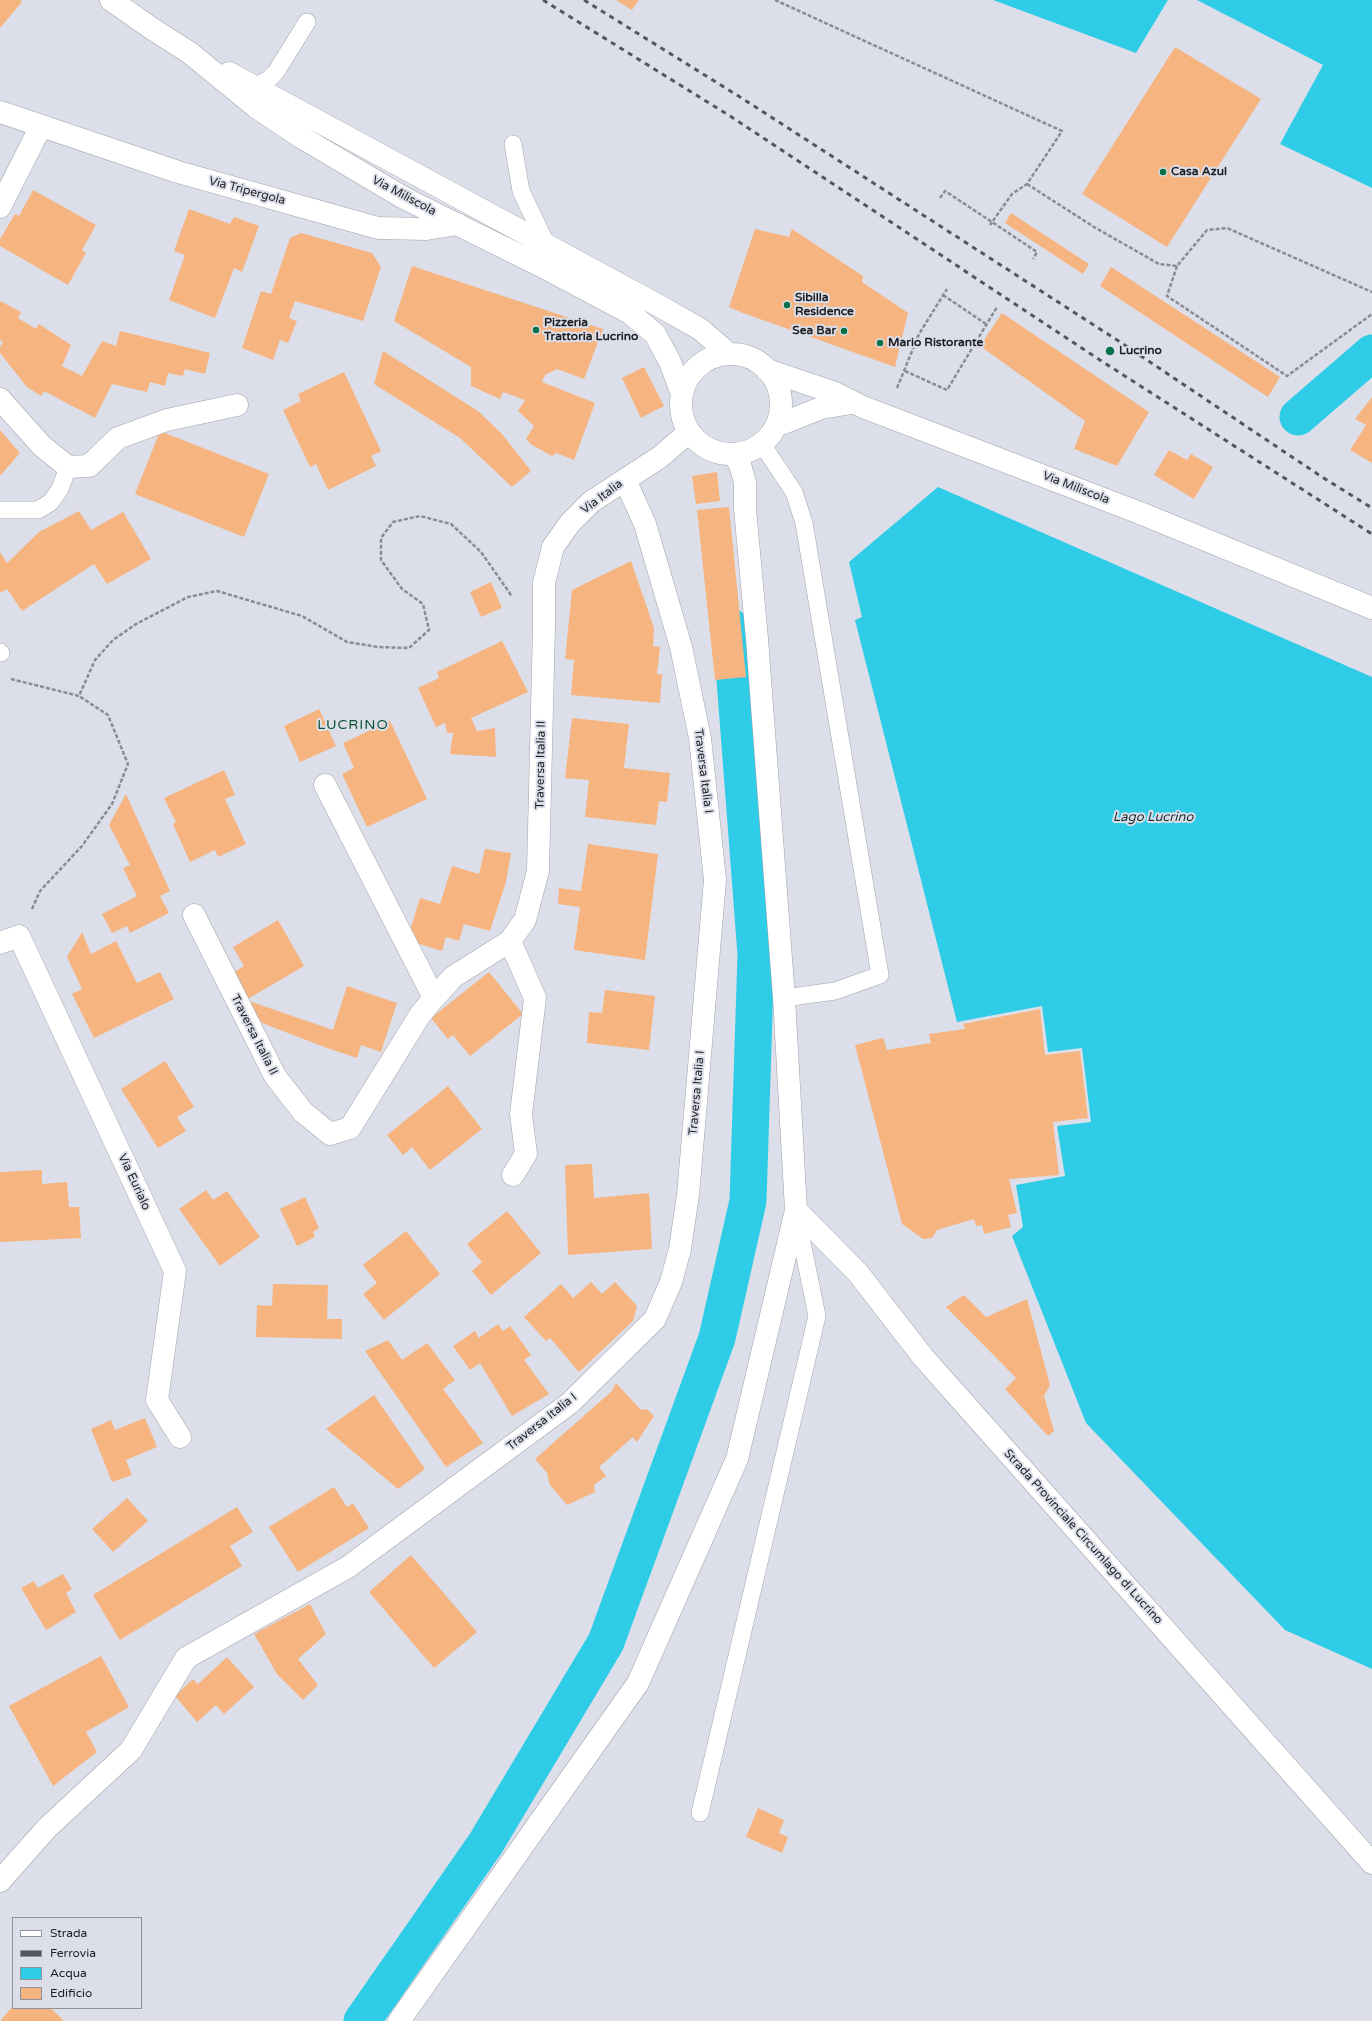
<!DOCTYPE html>
<style>
body{margin:0}
#map{position:relative;width:1372px;height:2021px;overflow:hidden;background:#dcdfe9;font-family:"Varela Round",sans-serif}
canvas{display:block}
.legend{position:absolute;left:12px;top:1917px;width:130px;height:92px;box-sizing:border-box;background:#dcdfe9;border:1px solid #90929a;margin:0;padding:5px 7px;list-style:none;font-size:12px;color:#1e1f23}
.legend li{display:flex;align-items:center;gap:8px;height:20px}
.legend b{width:20px;border:1px solid #90929a}
</style>
<div id="map">
<canvas width="1372" height="2021"></canvas>
<ul class="legend">
<li><b style="height:5px;background:#fff"></b>Strada</li>
<li><b style="height:5px;background:#56575d"></b>Ferrovia</li>
<li><b style="height:11px;background:#2ecce6"></b>Acqua</li>
<li><b style="height:11px;background:#f6b481"></b>Edificio</li>
</ul>
</div>
<script>
const g = document.querySelector('canvas').getContext('2d');
g.lineJoin = 'round';
function paint(path, color) {
  g.fillStyle = color;
  g.fill(path, 'evenodd');
}
function poly(rows) {
  const path = new Path2D();
  for (const r of rows) {
    if (r.length === 3) {
      path.moveTo(r[0] + r[2], r[1]);
      path.arc(r[0], r[1], r[2], 0, 2 * Math.PI);
      continue;
    }
    path.moveTo(r[0], r[1]);
    for (let i = 2; i < r.length; i += 2) path.lineTo(r[i], r[i + 1]);
  }
  return path;
}
function strokePath(path, color, width, dash) {
  g.strokeStyle = color;
  g.lineWidth = width;
  g.lineCap = dash ? 'butt' : 'round';
  g.setLineDash(dash || []);
  g.stroke(path);
}
function label(font, color, halo, rows, align = 'center') {
  g.font = font + ' "Varela Round",sans-serif';
  g.lineWidth = 4;
  g.setLineDash([]);
  g.textBaseline = 'middle';
  g.strokeStyle = halo;
  g.fillStyle = color;
  for (const [text, x, y, turn = 0] of rows) {
    g.save();
    g.translate(x, y);
    g.rotate((+turn || 0) * Math.PI / 180);
    g.textAlign = isNaN(turn) ? turn : align;
    if (halo) g.strokeText(text, 0, 0);
    g.fillText(text, 0, 0);
    g.restore();
  }
}
paint(poly([
 [993,0,1168,0,1136,53],
 [1197,0,1372,0,1372,188,1280,144,1323,65],
 [938,487,1372,677,1372,1669,1285,1630,1086,1423,1012,1236,1023,1227,1016,1185,1065,1176,1057,1126,1091,1122,1082,1048,1048,1052,1042,1006,957,1022,855,620,862,617,849,562]
]), '#2ecce6');
strokePath(poly([
 [1298,417,1372,353],
 [362,2021,486,1843,606,1642,717,1338,748,1201,756,954,731,627]
]), '#2ecce6', 37);
paint(poly([
 [0,0,20,0,22,2,0,28],
 [616,0,639,0,632,10],
 [1175,47,1261,99,1167,247,1082,194],
 [33,190,96,225,82,250,86,253,68,285,0,246,0,239,15,214,19,216],
 [189,209,230,224,234,217,259,226,242,272,234,268,215,318,169,300,185,255,174,251],
 [1011,213,1089,264,1083,274,1005,223],
 [755,229,789,237,792,229,863,276,862,282,908,313,895,367,743,313,729,307],
 [301,233,372,253,381,267,363,321,295,301,289,318,297,321,288,343,280,340,273,360,242,348,261,291,271,294,290,238],
 [412,266,603,329,584,379,557,369,545,375,542,382,595,403,574,460,556,453,552,456,532,445,526,439,534,426,518,411,525,400,503,392,500,399,471,386,471,367,394,321],
 [1111,267,1280,377,1268,397,1100,286],
 [0,301,21,312,18,318,36,329,39,324,71,345,62,366,82,376,102,341,116,346,120,331,210,353,205,374,185,369,183,376,168,373,165,386,150,382,147,392,112,384,95,418,44,391,41,396,27,387,0,353,0,347,3,342,0,340],
 [1002,313,1149,412,1117,466,1074,449,1085,421,980,346],
 [383,351,478,411,502,434,531,471,512,487,460,438,374,384],
 [644,367,664,406,641,418,622,378],
 [344,372,381,451,371,456,376,466,328,490,316,464,310,467,283,410,301,401,298,394],
 [1372,397,1372,463,1350,450,1366,425,1355,419],
 [0,430,20,453,0,476],
 [160,431,269,474,244,537,135,494],
 [1169,450,1187,460,1191,454,1213,467,1194,499,1154,475],
 [717,472,720,501,696,504,692,476],
 [729,507,746,677,715,680,697,510],
 [79,511,91,530,123,512,151,559,107,584,94,564,22,611,7,589,0,593,0,552,7,563,39,532],
 [631,561,654,628,653,646,660,647,657,674,662,674,660,703,571,695,574,660,565,659,572,590],
 [491,582,502,608,481,617,470,592],
 [502,641,528,692,471,718,477,731,495,728,496,757,450,754,453,733,447,733,445,723,436,727,418,688,439,678,437,672],
 [319,709,336,746,300,762,284,726],
 [572,718,629,724,624,768,670,773,667,802,659,801,656,825,585,817,589,780,565,778],
 [390,721,427,799,367,827,342,774,354,768,343,743],
 [224,770,235,795,225,799,246,844,218,857,215,850,190,862,173,824,176,822,164,798],
 [126,794,170,891,160,896,169,913,130,933,127,926,112,933,102,914,137,896,123,868,130,865,109,825],
 [588,844,658,854,645,960,574,950,580,907,558,904,559,888,581,891],
 [485,849,511,853,506,882,490,931,464,924,459,941,446,937,442,951,407,940,420,898,440,904,452,866,479,874],
 [278,920,304,966,246,1000,231,974,244,966,233,947],
 [82,932,91,954,116,941,137,983,160,972,174,999,94,1038,72,994,82,989,67,957],
 [489,972,523,1014,470,1056,453,1035,448,1039,431,1018],
 [347,986,397,1003,381,1052,361,1045,357,1058,327,1048,262,1023,246,1000,333,1030],
 [605,990,655,996,649,1050,587,1043,589,1012,602,1013],
 [1040,1009,1045,1055,1080,1051,1088,1118,1053,1122,1059,1175,1009,1179,1017,1213,1008,1215,1011,1227,984,1234,982,1225,976,1226,974,1219,937,1230,932,1238,923,1239,902,1224,855,1045,883,1038,887,1050,931,1043,929,1034,965,1029,963,1024],
 [165,1061,194,1107,177,1117,186,1131,158,1148,121,1089],
 [448,1086,482,1129,430,1170,412,1147,403,1155,387,1135],
 [592,1164,594,1198,649,1193,652,1249,568,1255,565,1165],
 [42,1170,42,1184,67,1182,69,1207,79,1207,81,1238,0,1242,0,1172],
 [206,1190,213,1200,227,1191,260,1237,220,1266,179,1209],
 [305,1197,319,1228,313,1232,315,1237,297,1246,280,1209],
 [507,1211,541,1253,491,1295,472,1271,482,1262,467,1244],
 [406,1231,440,1274,384,1320,363,1294,377,1283,363,1265],
 [591,1282,602,1294,615,1282,637,1306,633,1321,579,1372,550,1338,546,1341,524,1317,561,1284,573,1298],
 [273,1284,328,1285,327,1319,342,1319,342,1339,256,1337,257,1305,272,1306],
 [964,1295,986,1317,1027,1299,1050,1385,1044,1396,1054,1431,1048,1436,1005,1389,1016,1378,946,1307],
 [498,1324,503,1331,510,1326,531,1355,524,1360,549,1394,512,1416,480,1363,470,1370,453,1346,475,1331,479,1338],
 [388,1340,402,1360,427,1343,455,1380,443,1389,483,1443,446,1467,365,1351],
 [616,1383,641,1410,647,1409,654,1416,637,1442,633,1437,599,1467,606,1476,594,1485,595,1492,567,1505,550,1485,547,1473,535,1459,612,1391],
 [374,1395,425,1469,398,1489,326,1429],
 [145,1418,157,1447,126,1460,132,1475,112,1482,91,1429,111,1420,115,1430],
 [334,1487,347,1507,353,1503,369,1528,298,1572,269,1527],
 [127,1498,148,1521,113,1552,92,1529],
 [237,1507,253,1532,230,1546,242,1566,120,1640,93,1595],
 [411,1555,477,1632,434,1668,369,1592],
 [63,1574,72,1589,66,1593,76,1612,46,1630,21,1588,34,1581,38,1588],
 [310,1604,326,1634,298,1659,318,1685,303,1700,277,1674,254,1634],
 [101,1656,129,1707,86,1732,97,1752,53,1786,9,1706],
 [227,1657,254,1687,224,1714,216,1705,197,1722,175,1696,193,1679,198,1684],
 [758,1808,784,1820,779,1833,788,1837,782,1853,746,1837],
 [13,2006,13,2008,51,2008,64,2021,0,2021]
]), '#f6b481');
const service = poly([
 [256,86,269,79,276,72,307,22],
 [513,144,521,191,547,246],
 [762,444,794,492,804,523,880,975,835,991,784,998],
 [0,510,38,510,51,502,60,489,68,467],
 [0,652,1,653],
 [700,1813,817,1316,796,1213]
]);
const minor = poly([
 [0,112,178,172,378,228,427,229,457,224],
 [0,207,41,126],
 [0,399,42,446,68,467,89,466,118,438,167,420,237,405],
 [325,785,434,998],
 [194,915,275,1076,303,1112,330,1134,350,1128,420,1015,434,998,453,977,510,941,525,920,538,871,544,626,544,583,553,547,570,523,591,502,660,457,689,432],
 [510,941,535,998,521,1114,526,1154,513,1175],
 [0,943,19,936,175,1271,157,1400,180,1437],
 [0,1881,47,1828,131,1750,186,1658,348,1567,570,1403,655,1319,671,1282,680,1249,688,1195,715,880,700,738,681,647,645,524,625,480]
]);
const tertiary = poly([
 [796,1210,858,1273,923,1357,1372,1863],
 [399,2021,638,1683,737,1459,796,1210,784,998,757,639,745,509,745,482,740,465,735,455]
]);
const secondary = poly([
 [111,0,151,28,190,53,256,107,301,137,404,198,549,270,630,313,655,334,670,362,682,394],
 [229,73,663,308,700,329,729,354],
 [731,404,50],
 [767,370,835,393,863,407,1140,513,1372,608],
 [776,426,821,408,852,403]
]);
strokePath(service, '#a0a3ac', 18);
strokePath(minor, '#a0a3ac', 23);
strokePath(tertiary, '#a0a3ac', 23);
strokePath(secondary, '#a0a3ac', 23);
strokePath(poly([
 [775,0,1062,131,1027,184,1012,194,990,225],
 [1027,184,1094,227,1159,264,1177,266,1207,230,1227,228,1372,292],
 [940,198,945,191,992,222,1037,252,1033,259],
 [1177,266,1167,296,1287,376,1372,314],
 [943,295,986,324],
 [905,371,947,390,997,307],
 [897,388,919,334,947,289],
 [11,679,79,696,95,660,113,640,136,624,188,597,217,591,302,616,347,642,378,647,409,648,429,630,423,604,402,589,381,560,381,538,393,522,420,516,451,524,481,552,511,595,513,595],
 [32,909,40,891,82,846,112,804,128,764,108,715,79,696]
]), '#8a8c93', 2.5, [4, 2]);
strokePath(service, '#fff', 17);
strokePath(minor, '#fff', 22);
strokePath(tertiary, '#fff', 22);
strokePath(secondary, '#fff', 22);
strokePath(poly([
 [543,0,730,116,1103,362,1372,534],
 [584,0,740,97,1117,340,1322,477,1372,508]
]), '#56575d', 3, [5, 5]);
for (const [x, y, r, color] of [
 [1163,172,4,"#067149"],
 [787,305,4,"#067149"],
 [536,330,4,"#067149"],
 [844,331,4,"#067149"],
 [880,343,4,"#067149"],
 [1110,351,5,"#067149"]
]) {
  const dot = new Path2D();
  dot.arc(x, y, r, 0, 2 * Math.PI);
  g.fillStyle = color;
  g.fill(dot);
  strokePath(dot, '#dcdfe9', 1.5);
}
label('bold 12px', '#1e1f23', '#dcdfe9', [
 ["Casa Azul",1171,172],
 ["Sibilla",795,298],
 ["Residence",795,312],
 ["Pizzeria",544,323],
 ["Trattoria Lucrino",544,337],
 ["Sea Bar",836,331,"right"],
 ["Mario Ristorante",888,343],
 ["Lucrino",1119,351]
], 'left');
label('12px', '#1e1f23', '#dcdfe9', [
 ["Via Tripergola",247,191,15],
 ["Via Miliscola",404,196,28],
 ["Via Miliscola",1076,488,21],
 ["Via Italia",602,497,-37],
 ["Traversa Italia II",541,765,-89],
 ["Traversa Italia I",703,771,83],
 ["Traversa Italia II",254,1035,63],
 ["Traversa Italia I",697,1093,-85],
 ["Via Eurialo",134,1182,65],
 ["Traversa Italia I",542,1422,-38],
 ["Strada Provinciale Circumlago di Lucrino",1083,1537,48]
]);
label('italic 13px', '#162f34', '#dcdfe9', [
 ["Lago Lucrino",1153,818]
]);
g.letterSpacing = '1px';
label('14px', '#0e5135', '#dcdfe9', [
 ["LUCRINO",353,725]
]);
g.letterSpacing = '0px';
</script>
